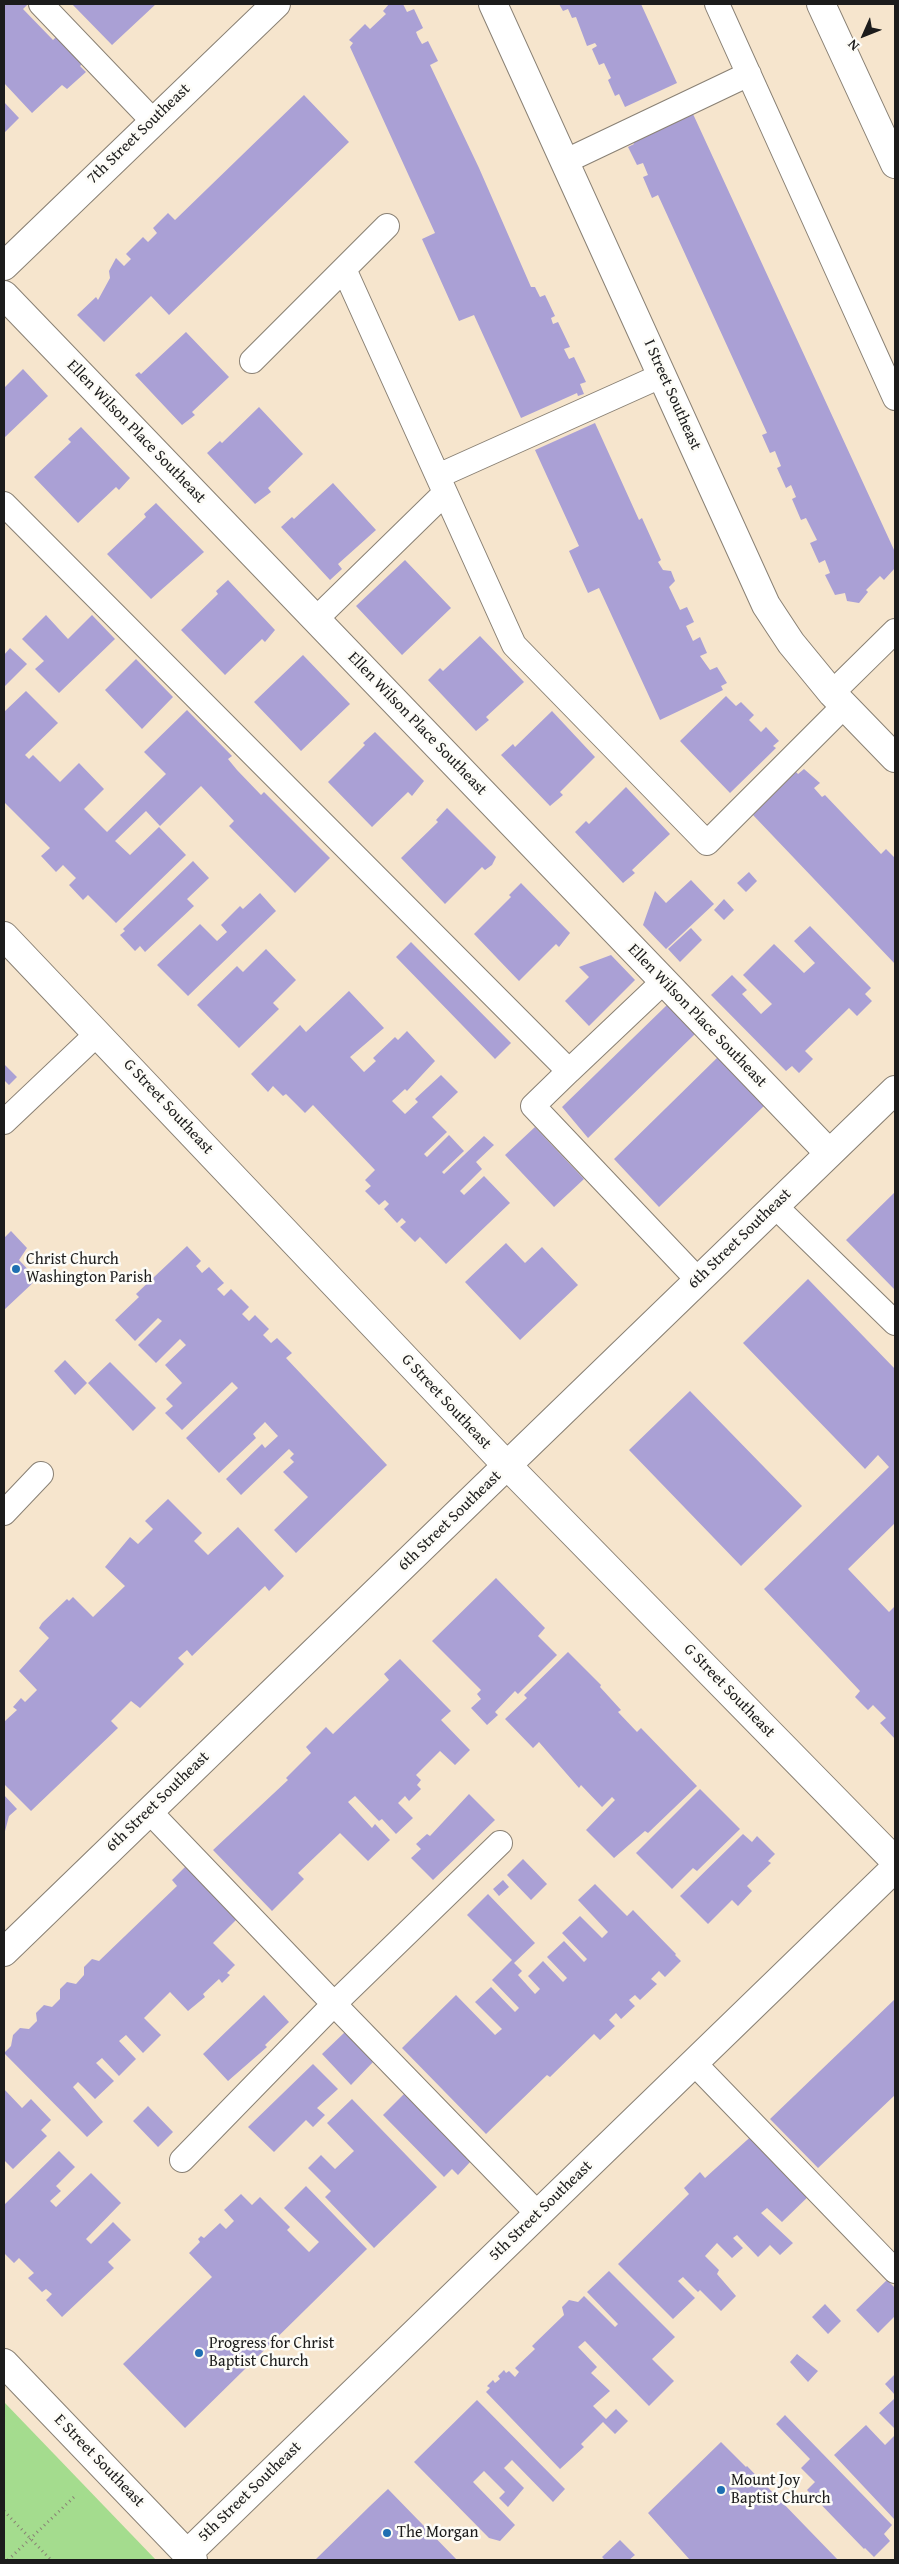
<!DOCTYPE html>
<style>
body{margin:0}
#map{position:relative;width:899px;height:2564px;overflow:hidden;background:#f6e5cd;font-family:"Gentium Book Plus",serif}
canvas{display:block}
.frame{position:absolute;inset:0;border:5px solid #1c1c1c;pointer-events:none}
.north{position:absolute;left:839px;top:10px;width:50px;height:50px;-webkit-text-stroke:4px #fdfcf7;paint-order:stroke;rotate:226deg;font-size:14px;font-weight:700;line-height:20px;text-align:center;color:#1c1c1c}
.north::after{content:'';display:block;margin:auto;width:18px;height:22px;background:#1c1c1c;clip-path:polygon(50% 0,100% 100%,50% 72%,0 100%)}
</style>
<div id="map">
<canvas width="899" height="2564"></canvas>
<div class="frame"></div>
<div class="north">N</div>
</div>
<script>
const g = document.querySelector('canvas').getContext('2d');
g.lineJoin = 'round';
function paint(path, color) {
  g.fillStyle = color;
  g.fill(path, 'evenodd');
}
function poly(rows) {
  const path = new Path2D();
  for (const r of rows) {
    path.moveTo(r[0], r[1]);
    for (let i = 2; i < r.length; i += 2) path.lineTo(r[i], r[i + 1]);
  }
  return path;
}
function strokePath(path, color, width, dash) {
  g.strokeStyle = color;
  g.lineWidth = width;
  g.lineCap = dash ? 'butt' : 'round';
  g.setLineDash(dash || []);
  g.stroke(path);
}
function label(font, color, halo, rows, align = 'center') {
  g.font = font + ' "Gentium Book Plus",serif';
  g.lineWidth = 5;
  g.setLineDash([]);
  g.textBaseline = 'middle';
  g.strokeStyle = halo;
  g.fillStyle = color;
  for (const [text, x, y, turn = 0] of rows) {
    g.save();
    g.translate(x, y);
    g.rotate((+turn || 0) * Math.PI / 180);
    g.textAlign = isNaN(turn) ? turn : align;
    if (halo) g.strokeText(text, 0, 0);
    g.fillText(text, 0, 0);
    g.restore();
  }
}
paint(poly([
 [4,2402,156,2560,4,2560]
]), '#a4dc8e');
paint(poly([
 [4,4,28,4,23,9,53,40,60,33,86,60,80,66,86,72,67,89,62,85,32,113,4,83],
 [72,4,156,4,112,45],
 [389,4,403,4,407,12,414,9,423,28,416,32,418,37,422,44,428,41,438,61,430,65,479,168,531,287,535,287,540,297,545,295,555,316,551,318,553,324,558,322,570,347,564,349,569,359,574,357,586,382,580,384,584,394,578,396,577,393,521,418,474,315,459,321,422,239,435,233,350,47,353,43,349,40,365,24,370,29,386,14,383,11],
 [559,4,641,4,677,83,625,107,619,94,615,96,608,80,611,78,604,63,599,65,592,49,597,46,595,43,587,46,576,17,572,18,568,9,563,11],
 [304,95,349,142,169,315,151,296,104,342,77,315,96,297,98,300,110,278,109,271,116,258,124,266,131,259,126,254,143,237,148,242,157,233,153,228,168,213,175,220],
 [4,102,19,118,4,133],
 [693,114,895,552,895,568,884,580,880,576,866,590,868,592,859,603,847,601,845,593,835,595,825,575,830,573,825,560,819,563,810,543,817,540,806,518,801,520,792,499,796,497,791,485,786,488,777,468,781,466,775,451,770,453,762,435,767,433,658,195,652,198,643,177,648,175,643,163,637,165,628,147,634,144,633,142],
 [186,332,229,377,192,412,195,415,182,425,135,375,139,372,141,374],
 [23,369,48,396,4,438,4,388],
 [259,407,303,454,268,488,271,492,255,504,207,453,220,441,222,443],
 [595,423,639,520,642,518,661,560,658,562,663,570,671,571,675,581,669,587,680,610,687,607,694,622,686,626,693,641,700,637,707,653,700,656,710,670,717,667,727,683,721,686,723,690,660,720,599,588,588,593,569,551,579,546,535,450],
 [81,427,130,478,119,490,116,487,78,523,34,477,71,442,68,439],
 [333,483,376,530,338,564,342,569,330,580,281,527,292,517,294,519],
 [156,503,204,552,151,599,107,554,146,517,144,514],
 [405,560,451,608,402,655,356,606],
 [228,580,275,630,265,642,262,639,225,675,181,630,218,594,216,591],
 [46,615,68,639,92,615,115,639,59,693,35,669,44,661,22,639],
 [480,636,524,682,486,717,489,720,476,731,428,680,440,668,443,671],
 [10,648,27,664,4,687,4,655],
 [303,655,350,704,301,751,254,702],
 [136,659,173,697,142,729,105,690],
 [26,691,58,723,25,755,29,759,33,755,60,782,79,763,104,789,84,809,107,832,166,774,144,752,187,710,232,756,228,759,237,770,261,795,264,792,330,858,295,893,229,826,234,821,201,786,160,826,146,811,115,841,130,855,159,827,186,855,116,923,88,895,83,900,69,885,76,878,63,865,56,872,41,856,50,848,4,802,4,712],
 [726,696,736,706,741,702,754,715,749,720,761,732,766,727,779,741,773,746,776,748,730,793,680,741],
 [552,711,595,757,560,792,563,795,550,806,501,755,513,744,515,747],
 [375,732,424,781,412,796,408,792,372,827,328,782,365,745,363,743],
 [804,769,820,783,814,788,822,797,825,795,881,854,886,849,895,858,895,964,753,815,796,772,798,774],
 [626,787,670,834,632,870,635,873,623,883,575,832,586,821,589,824],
 [447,808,496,857,492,865,485,870,482,867,445,904,401,858,438,822,436,820],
 [193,861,209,878,187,899,194,906,145,952,140,946,135,951,120,935,125,931,123,929],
 [749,872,757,881,746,892,737,883],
 [691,880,714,904,666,949,643,925,655,891,666,903],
 [521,883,570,933,559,947,556,944,519,981,474,934,511,897,509,895],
 [260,893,276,911,188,996,157,965,200,924,217,941,227,932,221,925,240,906,243,909],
 [724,899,734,910,724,920,714,910],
 [810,926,871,988,865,994,872,1001,857,1016,849,1008,805,1051,813,1059,799,1073,792,1066,786,1071,711,995,732,975,747,990,742,994,761,1014,772,1004,743,975,774,944,804,973,815,963,794,941],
 [691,928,702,940,680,962,668,949],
 [411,942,511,1043,495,1059,396,957],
 [266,949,296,980,273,1003,279,1009,239,1048,197,1005,237,966,243,972],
 [611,955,635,980,589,1026,565,1001,589,977,579,967],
 [349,991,384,1028,350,1057,364,1072,376,1061,373,1058,395,1037,398,1040,407,1031,435,1061,407,1091,405,1089,392,1101,405,1114,418,1102,415,1099,441,1075,458,1092,432,1117,447,1132,424,1154,427,1157,449,1135,464,1151,442,1172,444,1174,484,1136,494,1145,476,1162,482,1169,460,1191,464,1195,484,1176,510,1203,446,1264,420,1237,415,1242,400,1227,406,1222,402,1218,397,1223,384,1209,389,1204,385,1200,379,1205,365,1191,371,1186,365,1180,375,1170,313,1105,305,1113,286,1094,283,1096,273,1086,268,1092,251,1074,300,1025,306,1032],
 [667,1005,695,1034,588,1138,562,1107],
 [718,1057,764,1106,659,1207,614,1159],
 [4,1064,17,1077,9,1085,4,1080],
 [535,1127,584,1179,554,1207,505,1155],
 [895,1192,895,1290,846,1240],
 [11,1231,27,1248,19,1260,37,1279,4,1310,4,1238],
 [506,1243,525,1263,542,1247,578,1285,520,1340,465,1282],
 [187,1246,201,1261,196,1266,202,1273,209,1267,224,1283,217,1289,224,1296,231,1289,249,1307,242,1314,249,1321,255,1315,269,1329,263,1335,271,1343,277,1338,292,1353,286,1358,387,1465,296,1553,274,1530,308,1497,283,1472,294,1462,290,1458,294,1454,289,1449,241,1495,226,1479,262,1444,265,1448,278,1436,265,1422,253,1434,256,1438,219,1473,186,1438,238,1388,232,1382,182,1430,165,1413,173,1406,166,1399,182,1383,165,1365,186,1345,180,1339,156,1363,138,1345,162,1321,158,1318,135,1341,115,1320,139,1297,136,1294],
 [808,1279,895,1369,895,1523,848,1569,889,1612,895,1606,895,1739,880,1723,886,1718,873,1705,868,1710,855,1697,860,1691,764,1589,889,1467,878,1455,865,1469,743,1343],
 [65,1360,87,1383,75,1395,54,1371],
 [110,1362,156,1408,133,1431,88,1383],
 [690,1391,802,1506,741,1566,629,1450],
 [168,1499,202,1533,194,1541,208,1555,238,1527,284,1576,269,1591,265,1586,192,1656,187,1650,178,1658,184,1664,140,1708,131,1701,111,1721,118,1728,31,1811,4,1784,4,1719,5,1721,17,1710,13,1707,21,1698,25,1702,37,1690,19,1671,49,1638,39,1628,42,1623,67,1599,69,1601,73,1597,93,1617,125,1586,105,1567,130,1537,138,1544,153,1529,145,1521],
 [496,1578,545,1628,538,1636,557,1655,518,1694,515,1691,495,1712,498,1715,487,1725,471,1708,481,1699,477,1694,481,1690,432,1641],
 [568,1652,601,1685,600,1687,621,1710,618,1712,637,1732,641,1728,697,1786,648,1833,645,1831,614,1858,586,1830,615,1800,612,1797,602,1807,581,1785,579,1788,539,1742,533,1748,505,1719,527,1698,524,1695],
 [400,1659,451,1711,441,1720,470,1750,455,1765,440,1751,416,1775,421,1780,417,1785,421,1789,409,1801,405,1796,398,1803,413,1818,396,1834,382,1819,379,1821,355,1796,348,1802,372,1828,375,1824,390,1840,368,1861,340,1833,298,1873,304,1879,272,1911,213,1850,288,1780,286,1778,311,1753,306,1747,326,1727,333,1734,389,1680,384,1674],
 [700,1789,740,1829,697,1871,693,1868,672,1889,636,1853],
 [469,1794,495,1820,433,1880,411,1858,421,1849,416,1844,427,1834,430,1836],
 [4,1795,17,1809,9,1816,4,1835],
 [743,1834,752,1842,757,1836,775,1854,768,1861,771,1863,747,1886,752,1891,738,1906,732,1900,708,1924,680,1896],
 [523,1859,547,1884,531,1900,507,1875],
 [186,1866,238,1918,213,1943,235,1965,227,1973,230,1975,222,1983,219,1979,203,1994,205,1997,188,2011,170,1992,144,2018,161,2035,143,2053,126,2035,119,2041,136,2059,119,2076,102,2058,96,2063,114,2081,95,2099,78,2082,73,2087,103,2122,87,2137,4,2053,11,2046,13,2035,20,2028,29,2029,37,2021,36,2013,44,2005,52,2007,60,1999,60,1989,67,1982,76,1984,84,1975,84,1967,92,1959,99,1961,177,1886,172,1880],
 [503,1880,509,1887,499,1896,493,1889],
 [595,1884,627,1916,633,1910,676,1954,675,1955,681,1961,665,1977,659,1971,651,1979,657,1984,640,2000,635,1995,629,2000,635,2006,621,2019,616,2013,609,2020,615,2026,600,2040,594,2034,550,2077,547,2075,486,2134,402,2048,456,1995,495,2035,502,2029,475,2002,491,1987,515,2012,519,2008,492,1980,512,1960,467,1915,488,1894,535,1943,514,1963,522,1971,518,1975,535,1994,540,1989,528,1976,543,1961,563,1982,567,1978,547,1957,564,1941,584,1962,587,1959,562,1933,580,1916,602,1938,608,1932,578,1900],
 [264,1995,289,2022,265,2045,267,2047,228,2081,203,2054],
 [895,1999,895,2095,818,2168,770,2119],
 [345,2032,374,2061,351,2085,322,2054],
 [313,2064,338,2089,317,2108,325,2115,313,2127,306,2120,274,2152,248,2127],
 [4,2089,22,2108,31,2099,51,2120,41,2130,47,2136,13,2169,4,2160],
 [406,2092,471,2161,458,2175,452,2169,444,2177,383,2115],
 [352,2099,437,2187,374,2248,325,2197,331,2191,308,2168,321,2155,335,2169,354,2151,327,2123],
 [148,2106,173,2132,158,2147,133,2121],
 [757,2131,815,2190,782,2222,767,2208,761,2213,793,2243,780,2255,770,2245,758,2257,737,2235,733,2238,743,2248,732,2258,717,2243,705,2256,719,2270,717,2274,736,2296,721,2311,700,2290,698,2292,683,2277,678,2281,695,2298,673,2319,618,2264,689,2194,684,2188,700,2172,705,2178],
 [59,2151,75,2167,56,2186,61,2191,50,2201,56,2207,91,2173,121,2203,86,2239,91,2244,113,2222,131,2240,108,2262,114,2268,62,2317,46,2300,52,2294,46,2289,42,2292,28,2278,34,2273,19,2258,14,2263,4,2253,4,2205],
 [306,2186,367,2249,185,2428,123,2364,212,2277,189,2253,200,2242,198,2239,201,2236,204,2238,220,2223,226,2229,234,2221,224,2210,241,2194,252,2205,260,2197,290,2227,287,2230,309,2252,319,2242,284,2208],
 [609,2271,675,2337,652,2359,674,2381,649,2406,585,2341,578,2347,597,2367,591,2373,610,2391,593,2406,606,2419,616,2409,628,2421,615,2434,603,2422,581,2444,584,2447,560,2469,486,2392,490,2388,487,2386,493,2380,495,2383,500,2379,498,2376,504,2370,506,2373,509,2371,515,2377,519,2372,515,2368,535,2349,532,2346,564,2315,562,2307,569,2300,578,2302,584,2296,615,2327,618,2324,587,2292],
 [887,2280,895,2288,895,2316,878,2333,856,2310],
 [825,2304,841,2321,828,2334,812,2317],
 [797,2354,818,2371,808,2382,790,2362],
 [895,2374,895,2395,885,2384],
 [894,2399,895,2400,895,2429,879,2413],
 [477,2400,565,2489,553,2502,512,2460,504,2468,524,2488,508,2507,499,2498,505,2492,484,2471,473,2482,515,2525,500,2541,489,2538,414,2462],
 [785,2415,892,2525,884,2534,890,2541,874,2557,865,2548,864,2549,807,2490,815,2482,801,2468,810,2459,776,2424],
 [866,2425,885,2445,895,2435,895,2520,834,2455],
 [721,2442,746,2467,747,2466,838,2560,690,2560,648,2513],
 [388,2489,457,2560,315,2560,370,2506],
 [620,2540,635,2555,629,2560,605,2560,602,2557]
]), '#aaa0d5');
const service = poly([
 [41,4,153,121],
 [717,4,895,398],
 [566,161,749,74],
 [344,269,387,226],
 [252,361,344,269,514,645,707,843,845,705],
 [438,476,663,375],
 [4,504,569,1071,664,981],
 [316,619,445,493],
 [832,693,895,631],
 [569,1071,533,1106,698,1280],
 [4,1122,98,1033],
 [775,1206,895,1323],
 [4,1513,41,1474],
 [149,1811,334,2004,500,1843],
 [694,2063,895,2271],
 [182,2160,334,2004,538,2214]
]);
const minor = poly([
 [493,4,766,605,791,643,832,693,895,758],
 [4,266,276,4],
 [4,295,829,1153],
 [4,936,496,1454,895,1861],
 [4,2363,193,2560],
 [187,2554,895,1868]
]);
const tertiary = poly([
 [4,1952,895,1090]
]);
const secondary = poly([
 [821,4,895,164]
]);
strokePath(service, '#898074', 26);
strokePath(minor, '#898074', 30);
strokePath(tertiary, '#898074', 30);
strokePath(secondary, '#898074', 30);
strokePath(poly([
 [4,2511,51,2560],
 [8,2560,74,2497]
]), '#898074', 3, [1, 4]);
strokePath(service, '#fff', 24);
strokePath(minor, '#fff', 28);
strokePath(tertiary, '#fff', 28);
strokePath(secondary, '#fff', 28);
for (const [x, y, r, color] of [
 [16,1269,5,"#1f6fb2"],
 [199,2353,5,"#1f6fb2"],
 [721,2490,5,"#1f6fb2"],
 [387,2533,5,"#1f6fb2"]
]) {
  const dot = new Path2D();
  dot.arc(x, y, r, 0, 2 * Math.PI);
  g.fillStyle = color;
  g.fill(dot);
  strokePath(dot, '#fdfcf7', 2);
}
label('16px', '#1c1c1c', '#fdfcf7', [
 ["7th Street Southeast",139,134,-44],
 ["I Street Southeast",672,395,66],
 ["Ellen Wilson Place Southeast",136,432,46],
 ["Ellen Wilson Place Southeast",417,724,46],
 ["Ellen Wilson Place Southeast",697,1016,46],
 ["G Street Southeast",168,1107,47],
 ["6th Street Southeast",740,1239,-44],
 ["G Street Southeast",446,1402,47],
 ["6th Street Southeast",450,1521,-44],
 ["G Street Southeast",729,1691,46],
 ["6th Street Southeast",158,1802,-44],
 ["5th Street Southeast",541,2211,-44],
 ["E Street Southeast",99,2461,46],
 ["5th Street Southeast",250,2492,-44]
]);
label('16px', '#1c1c1c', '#fdfcf7', [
 ["Christ Church",26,1260],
 ["Washington Parish",26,1278],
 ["Progress for Christ",209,2344],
 ["Baptist Church",209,2362],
 ["Mount Joy",731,2481],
 ["Baptist Church",731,2499],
 ["The Morgan",397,2533]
], 'left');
</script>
